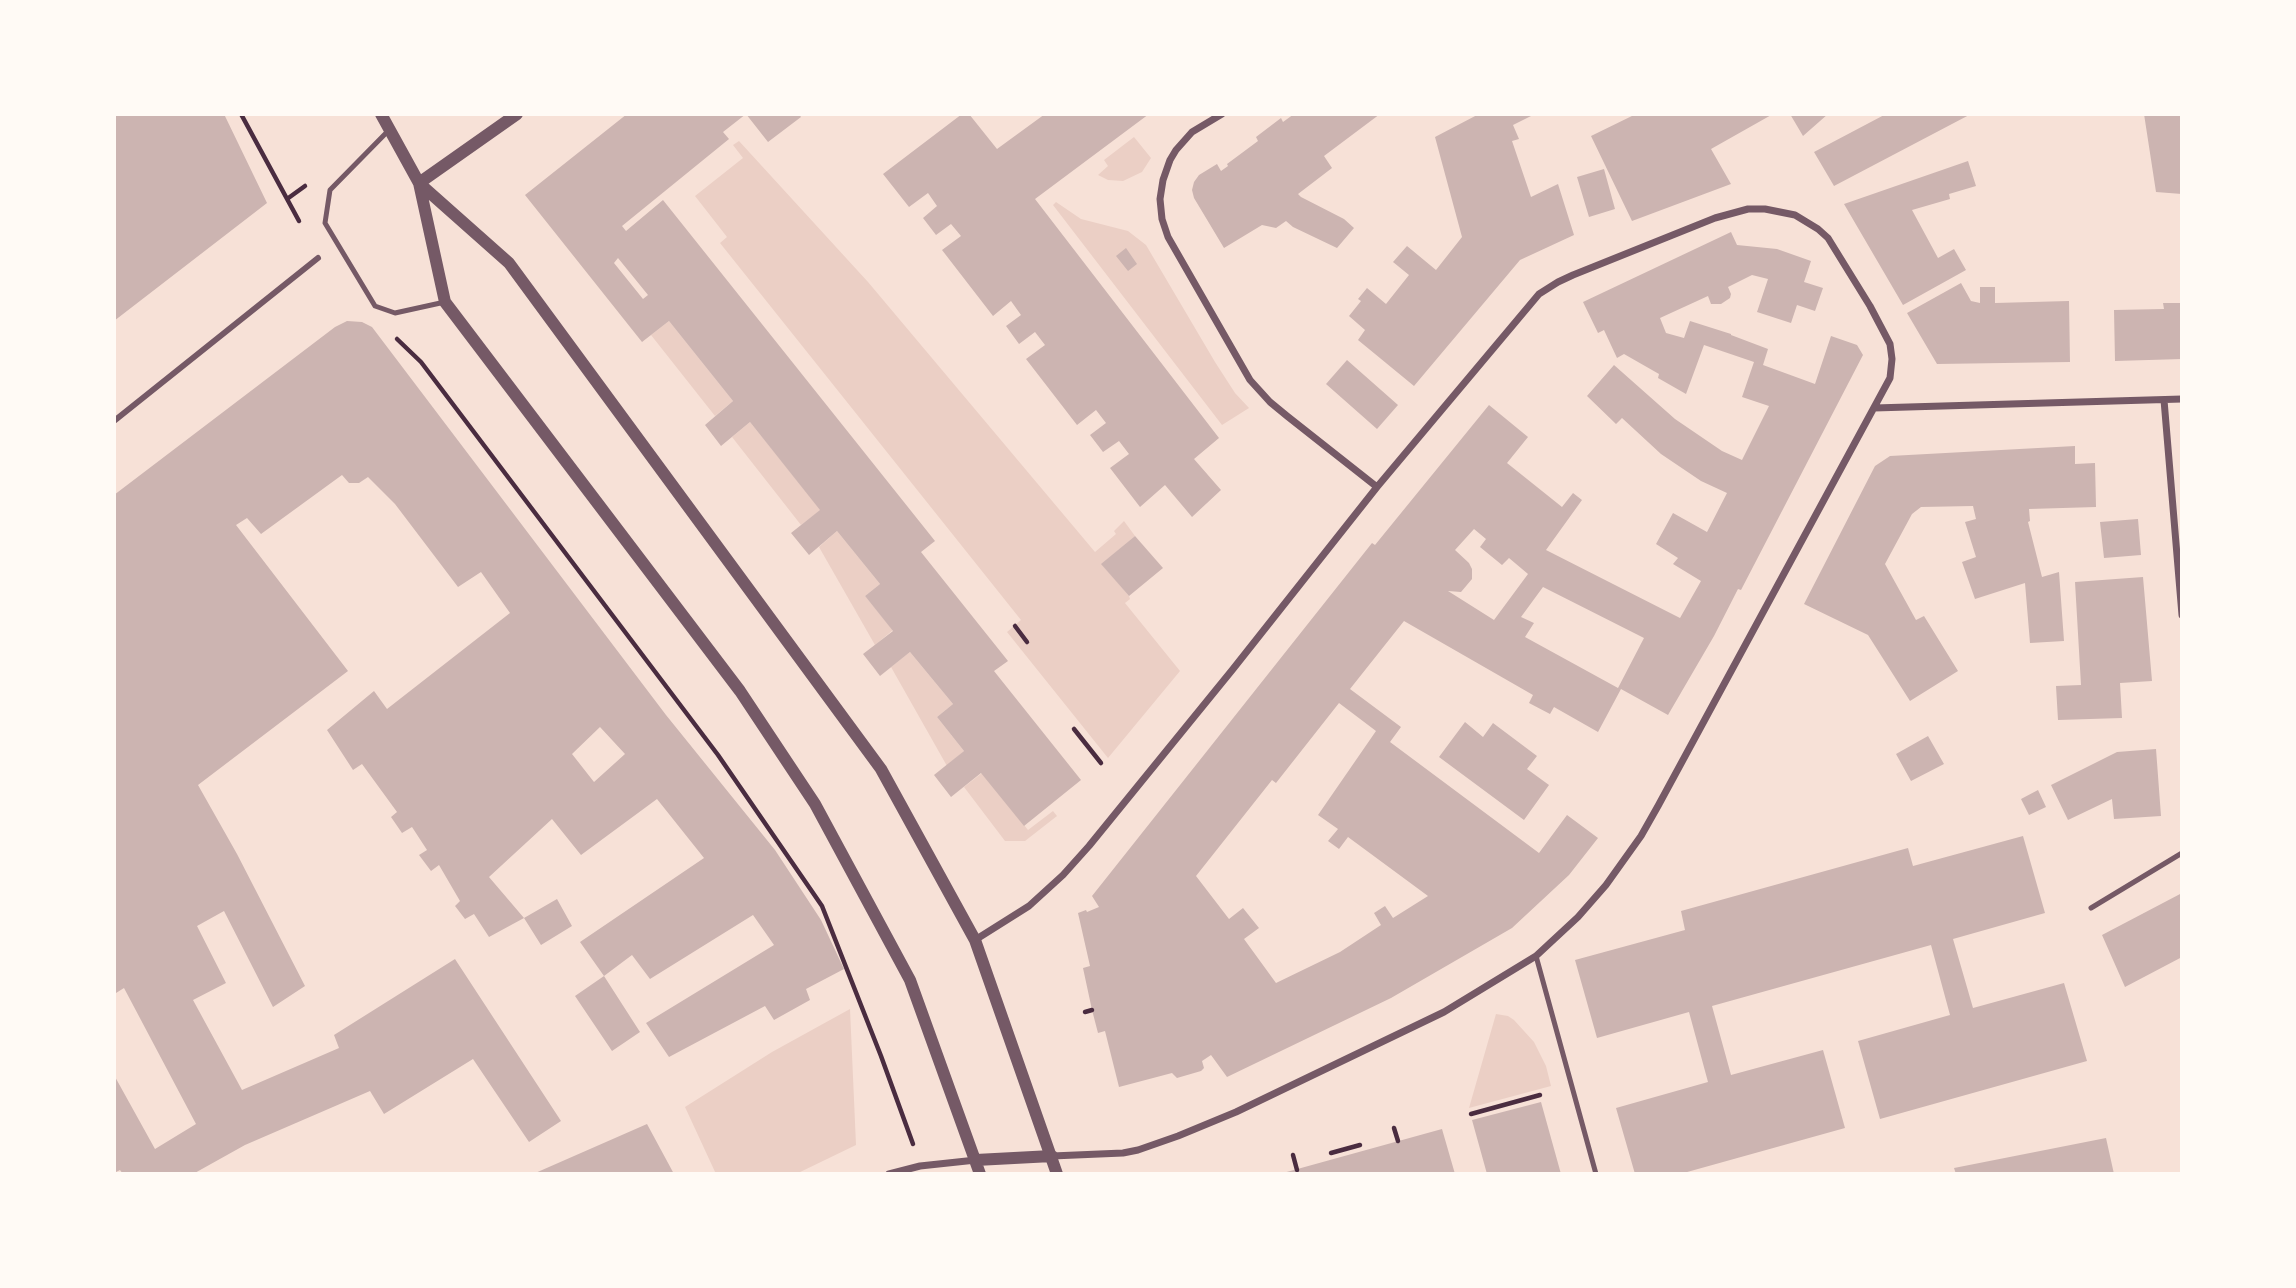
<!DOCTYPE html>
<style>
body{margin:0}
#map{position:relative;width:2296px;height:1288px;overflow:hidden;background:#f7e1d7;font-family:"Exo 2",sans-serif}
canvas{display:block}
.frame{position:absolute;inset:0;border:116px solid #fffaf5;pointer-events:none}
</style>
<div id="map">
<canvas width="2296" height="1288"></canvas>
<div class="frame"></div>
</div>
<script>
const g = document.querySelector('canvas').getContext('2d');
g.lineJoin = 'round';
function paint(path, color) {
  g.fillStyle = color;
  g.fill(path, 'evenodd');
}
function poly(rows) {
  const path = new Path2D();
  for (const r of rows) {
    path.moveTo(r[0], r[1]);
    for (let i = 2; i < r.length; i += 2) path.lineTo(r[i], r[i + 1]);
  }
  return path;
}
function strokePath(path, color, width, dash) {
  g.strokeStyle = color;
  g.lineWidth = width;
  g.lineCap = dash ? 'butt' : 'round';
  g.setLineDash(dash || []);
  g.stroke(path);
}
paint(poly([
 [1134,137,1151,158,1142,172,1123,181,1108,180,1098,175,1108,166,1104,160],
 [739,141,868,282,1095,552,1116,534,1114,531,1124,521,1135,536,1102,564,1129,596,1130,599,1125,603,1180,671,1108,758,1007,632,1021,620,720,243,727,237,695,196,743,158,733,145],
 [1056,202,1081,219,1128,231,1146,245,1215,362,1235,393,1249,408,1222,425,1053,205],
 [669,321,733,401,715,416,651,335],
 [750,422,821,510,801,525,732,437],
 [837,531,880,584,865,596,893,630,875,645,819,547],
 [910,652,953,704,937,717,964,751,947,766,891,667],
 [982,773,1028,830,1053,811,1057,816,1025,841,1005,841,964,787],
 [850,1009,856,1145,796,1174,716,1174,685,1107,772,1052],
 [1496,1014,1508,1016,1514,1020,1534,1042,1546,1066,1551,1086,1469,1108]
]), '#ebcfc5');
paint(poly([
 [114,114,224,114,267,203,114,321],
 [627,114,799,114,801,117,768,142,746,114,723,132,729,139,622,226,626,231,663,200,935,541,921,552,1008,661,994,671,1081,780,1024,826,981,773,951,797,934,775,964,751,937,717,953,704,910,652,880,676,863,654,893,631,865,596,880,584,837,531,809,555,791,533,820,510,750,422,721,446,705,425,733,401,669,321,642,342,525,195],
 [618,258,648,295,643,299,614,263],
 [962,114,969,114,997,149,1045,114,1149,114,1035,199,1219,438,1194,459,1221,490,1192,517,1165,485,1140,507,1110,468,1129,454,1119,441,1103,452,1090,435,1106,423,1096,410,1077,425,1026,359,1045,345,1035,332,1019,344,1006,326,1021,315,1011,301,993,316,942,250,961,236,951,224,936,235,923,218,937,206,928,193,909,207,883,174],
 [1294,114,1380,114,1324,156,1332,168,1298,194,1301,197,1344,219,1354,228,1337,248,1293,227,1286,221,1276,228,1262,225,1224,248,1194,198,1192,190,1194,182,1199,175,1217,164,1221,171,1228,166,1227,164,1258,141,1256,137,1281,118,1283,122],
 [1479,114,1535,114,1513,125,1519,139,1512,141,1531,197,1558,184,1574,235,1520,260,1414,386,1358,340,1365,330,1349,316,1361,301,1358,299,1367,288,1386,304,1409,275,1393,262,1407,246,1436,270,1462,237,1435,137],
 [1636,114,1773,114,1711,149,1731,184,1632,221,1591,136],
 [1790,114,1828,114,1803,136],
 [1886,114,1971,114,1834,186,1814,152],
 [2144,114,2182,114,2182,194,2156,192],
 [1968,161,1976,186,1949,194,1950,199,1912,210,1938,258,1954,249,1966,270,1903,305,1844,204],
 [1604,169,1615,209,1589,217,1577,177],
 [1731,232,1737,245,1777,249,1811,261,1804,282,1823,288,1815,311,1797,305,1791,323,1757,312,1768,279,1752,275,1728,287,1731,294,1730,298,1721,304,1711,304,1708,296,1660,318,1666,333,1684,338,1690,321,1731,334,1731,335,1768,349,1763,365,1815,384,1831,336,1857,345,1863,355,1741,590,1738,589,1714,636,1668,715,1621,689,1598,732,1554,707,1550,714,1529,703,1533,695,1404,621,1350,689,1401,727,1390,742,1539,853,1567,815,1598,838,1569,875,1512,928,1391,998,1227,1077,1211,1055,1202,1061,1204,1068,1201,1071,1177,1078,1172,1073,1119,1087,1105,1031,1098,1033,1092,1010,1083,968,1090,966,1078,913,1086,910,1087,912,1099,907,1092,896,1372,543,1375,545,1489,405,1528,437,1507,463,1562,507,1573,493,1582,500,1546,550,1680,618,1701,581,1673,564,1678,558,1656,544,1673,513,1707,532,1727,493,1701,481,1661,454,1622,418,1616,424,1587,396,1614,365,1675,419,1722,451,1742,460,1769,406,1742,397,1754,362,1704,345,1686,394,1658,378,1659,374,1624,354,1617,358,1604,330,1598,333,1583,302],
 [1474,529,1486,539,1480,547,1502,565,1509,558,1528,574,1494,620,1448,591,1461,592,1472,579,1472,569,1469,563,1455,550],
 [1543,587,1644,638,1618,688,1525,637,1534,623,1521,617],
 [1339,703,1376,731,1318,815,1338,829,1328,841,1339,849,1348,837,1428,896,1393,918,1385,906,1374,913,1381,925,1340,952,1276,983,1244,939,1259,928,1243,908,1229,919,1196,876,1272,780,1276,783],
 [1126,248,1137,264,1128,271,1116,256],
 [1961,283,1971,301,1980,303,1980,287,1995,287,1995,303,2069,301,2070,362,1937,364,1907,313],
 [2163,303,2182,303,2182,359,2115,361,2114,310,2164,309],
 [347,321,362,322,372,327,666,715,775,850,821,920,844,969,806,989,810,1000,774,1020,765,1006,669,1057,646,1023,774,945,753,915,650,979,632,955,604,976,640,1032,612,1051,575,996,604,976,580,942,704,858,657,799,581,855,552,819,489,877,524,918,489,937,474,914,465,919,455,906,460,901,439,865,431,871,419,855,427,850,412,827,402,833,391,817,397,812,362,764,353,770,327,730,374,691,387,709,510,613,481,572,458,587,395,504,368,477,359,483,349,483,342,475,261,534,247,518,236,525,348,671,198,785,237,854,305,986,273,1007,224,911,197,926,226,983,193,1000,242,1090,339,1048,334,1035,455,959,561,1121,529,1142,473,1059,384,1114,370,1091,245,1145,193,1174,123,1174,120,1170,114,1173,114,1075,155,1149,196,1124,124,988,116,993,114,988,114,495,335,327],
 [600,727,625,754,594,782,572,754],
 [1347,360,1398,405,1377,429,1326,384],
 [2075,446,2075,464,2095,463,2096,507,2029,509,2030,521,2028,522,2042,577,2059,572,2064,641,2030,643,2025,583,1975,599,1962,562,1976,557,1965,522,1976,519,1973,506,1921,507,1912,514,1885,564,1916,620,1924,616,1958,671,1910,701,1868,635,1804,604,1875,466,1890,456],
 [2138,519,2141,555,2104,558,2100,522],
 [1135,536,1163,568,1129,596,1101,564],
 [2143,577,2152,681,2120,683,2122,718,2058,720,2056,686,2081,685,2075,582],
 [1465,722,1483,737,1493,723,1537,756,1527,769,1549,785,1524,820,1439,757],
 [1928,736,1944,764,1911,781,1896,754],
 [2156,749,2161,816,2114,819,2112,799,2068,820,2051,785,2117,752],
 [2038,790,2046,807,2029,815,2021,799],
 [2023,836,2045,913,1953,939,1973,1008,2064,983,2087,1061,1880,1119,1858,1041,1950,1015,1931,945,1712,1006,1731,1075,1823,1050,1845,1128,1680,1174,1635,1174,1616,1108,1708,1082,1689,1012,1597,1038,1575,960,1685,930,1681,911,1908,848,1913,866],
 [2182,893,2182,957,2125,987,2102,935],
 [557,899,572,926,541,945,524,918],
 [1541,1102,1561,1174,1487,1174,1472,1120],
 [647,1124,674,1174,533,1174],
 [1442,1129,1455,1174,1283,1174,1283,1173],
 [2106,1138,2114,1174,1956,1174,1954,1168]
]), '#ccb4b1');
strokePath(poly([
 [241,114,299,221],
 [287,199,305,186],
 [397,339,421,362,718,755,822,906,881,1056,913,1144],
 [1015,626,1027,642],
 [1074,729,1101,763],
 [1085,1012,1092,1010],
 [1471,1114,1540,1095],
 [1394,1128,1398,1141],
 [1331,1153,1360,1145],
 [1293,1155,1297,1170]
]), '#4a2c40', 4.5);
strokePath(poly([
 [389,130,330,190,325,223,375,306,395,313,445,302],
 [2091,908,2182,853],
 [1536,956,1596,1174]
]), '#755966', 5);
strokePath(poly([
 [114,421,318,258]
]), '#755966', 6);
strokePath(poly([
 [1222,114,1192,132,1176,150,1170,160,1163,180,1160,199,1162,219,1168,237,1250,380,1270,402,1287,416,1377,487],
 [2164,400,2182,615],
 [1874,408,2182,399],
 [975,940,1029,906,1063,875,1089,846,1233,669,1377,487,1539,294,1558,282,1573,275,1715,218,1748,209,1765,209,1795,215,1818,229,1828,238,1870,306,1890,344,1892,359,1890,378,1658,806,1641,836,1606,885,1578,917,1536,956,1444,1012,1236,1112,1178,1136,1138,1150,1123,1153,1052,1156],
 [889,1174,920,1166,976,1160]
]), '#755966', 7);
strokePath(poly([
 [381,114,419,183,445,302,740,691,815,804,910,980,980,1174],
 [419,183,517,114],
 [420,184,509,263,881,769,975,940,1057,1174],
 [976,1160,1052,1156]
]), '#755966', 12);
</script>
